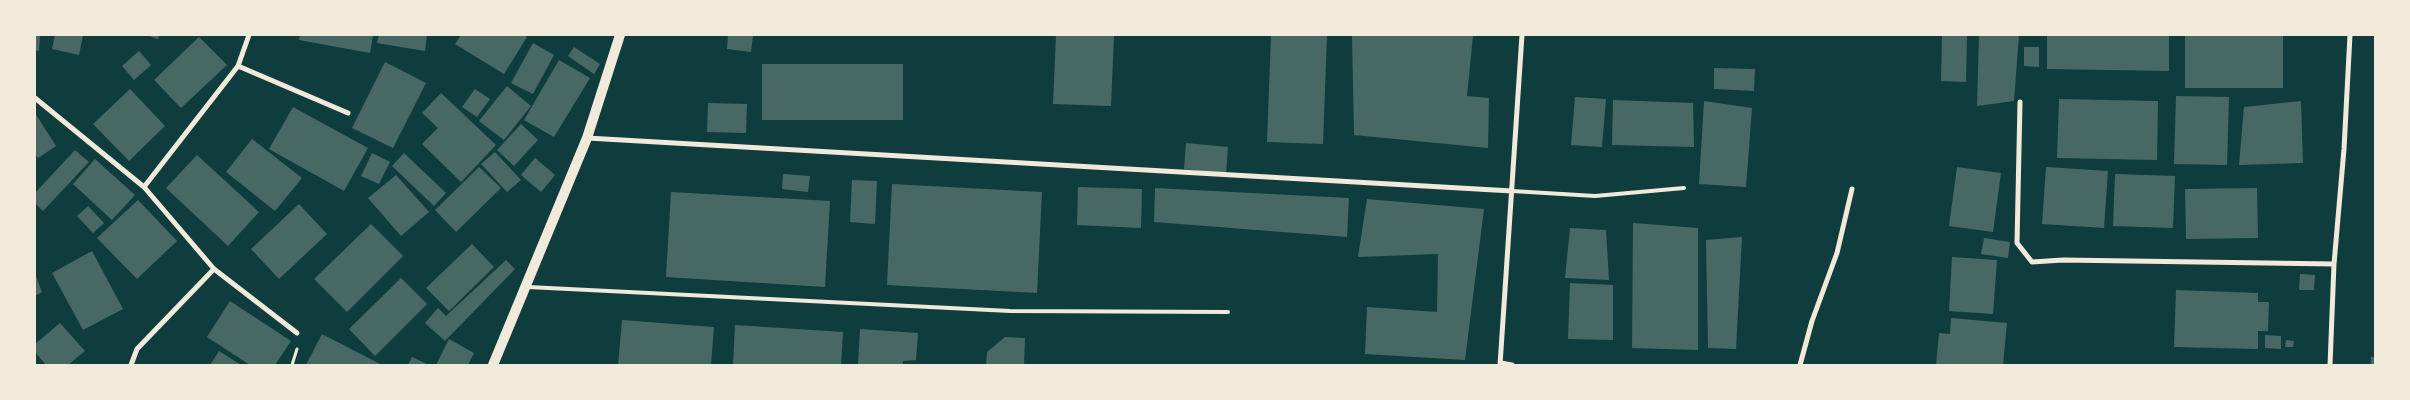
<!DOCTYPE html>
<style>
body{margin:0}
#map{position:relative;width:2410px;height:400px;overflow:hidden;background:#0f3d3e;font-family:"Titillium Web",sans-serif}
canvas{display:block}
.frame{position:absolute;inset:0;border:36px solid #f1e9da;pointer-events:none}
</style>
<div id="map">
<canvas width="2410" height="400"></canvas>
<div class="frame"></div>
</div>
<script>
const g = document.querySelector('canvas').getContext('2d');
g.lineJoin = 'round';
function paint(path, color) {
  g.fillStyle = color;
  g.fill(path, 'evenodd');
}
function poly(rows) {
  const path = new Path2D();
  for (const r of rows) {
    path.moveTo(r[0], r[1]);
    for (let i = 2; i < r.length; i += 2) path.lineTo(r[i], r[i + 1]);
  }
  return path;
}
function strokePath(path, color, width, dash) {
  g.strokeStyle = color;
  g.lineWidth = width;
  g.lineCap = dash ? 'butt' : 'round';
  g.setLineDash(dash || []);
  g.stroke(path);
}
paint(poly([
 [35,35,40,35,39,51,35,50],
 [55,35,83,35,79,55,52,49],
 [147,35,159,35,158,39],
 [300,35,373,35,370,53,299,40],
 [379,35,427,35,425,51,377,43],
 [461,35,524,35,527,37,504,74,455,44],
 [728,35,753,35,751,52,727,49],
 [1056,35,1114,35,1111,106,1053,104],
 [1271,35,1327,35,1323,144,1267,142],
 [1352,35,1473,35,1467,96,1489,98,1488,148,1354,135],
 [1942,35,1967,35,1966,82,1941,81],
 [1979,35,2019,35,2014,101,1977,106],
 [2047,35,2169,35,2169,71,2047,69],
 [2185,35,2283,35,2283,88,2185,88],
 [199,37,227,65,181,108,154,80],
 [533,43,554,55,533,94,511,83],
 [574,47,600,64,594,74,568,56],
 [2024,47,2039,47,2039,67,2024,66],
 [139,51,151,65,134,80,122,66],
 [559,60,590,78,554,137,524,120],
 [385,62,426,83,393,148,352,128],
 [762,64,903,64,903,120,762,120],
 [1714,68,1755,69,1754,91,1714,89],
 [507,86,531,106,504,140,479,121],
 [130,89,165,126,129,161,93,124],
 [475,89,490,99,477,117,462,107],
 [441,93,496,145,461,182,422,144,438,128,422,113],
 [2176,96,2229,97,2227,165,2174,164],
 [1575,97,1606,99,1602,147,1571,145],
 [2059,99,2158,101,2157,160,2057,158],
 [1613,100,1693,103,1694,147,1612,145],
 [1704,101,1752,108,1746,187,1699,184],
 [2301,101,2303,163,2239,165,2244,107],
 [708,103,747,104,746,133,707,132],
 [293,107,368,148,344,191,269,149],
 [35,113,56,146,38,158,35,154],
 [521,124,538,140,514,166,497,150],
 [252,139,302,178,275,211,226,172],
 [1186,143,1228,147,1226,174,1184,169],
 [75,150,89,162,43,211,35,203,35,193],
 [495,152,521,180,507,192,481,164],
 [372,153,390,162,379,184,361,176],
 [404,153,446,193,434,206,392,166],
 [197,155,259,212,228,246,166,188],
 [535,158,555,175,541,192,521,175],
 [95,159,135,195,112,220,73,184],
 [479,167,501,188,456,232,435,210],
 [1957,167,2001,173,1993,232,1949,226],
 [2046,167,2108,171,2104,228,2042,224],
 [783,174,810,176,808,192,782,189],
 [2115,174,2175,176,2173,228,2113,226],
 [396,175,429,212,401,236,368,198],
 [852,180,877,181,875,224,850,222],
 [892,184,1042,192,1037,293,887,285],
 [1078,187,1142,189,1141,228,1077,225],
 [1155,188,1349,198,1347,237,1154,222],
 [2257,188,2258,238,2186,239,2185,189],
 [671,192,830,201,825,287,666,277],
 [1367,199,1484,209,1465,360,1365,354,1367,307,1437,312,1438,254,1358,257],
 [138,200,177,241,137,279,97,238],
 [299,204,327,234,279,279,251,249],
 [88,206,104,223,93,233,77,216],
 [1633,223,1698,228,1698,350,1632,348],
 [371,224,403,256,347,312,314,279],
 [1570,228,1606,230,1609,280,1565,278],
 [1742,237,1736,349,1708,348,1706,240],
 [1984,238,2010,242,2008,258,1981,254],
 [472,244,494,267,449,311,426,288],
 [92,251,123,309,83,330,52,273],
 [1952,257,1997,260,1993,314,1949,311],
 [506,260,515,269,445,341,425,323,438,308,446,316],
 [35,274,42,292,35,296],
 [2300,274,2315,275,2314,290,2299,290],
 [401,278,427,304,375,356,349,329],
 [1570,283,1613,285,1613,340,1568,339],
 [2176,290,2258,293,2258,302,2269,302,2268,331,2258,331,2258,349,2174,347],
 [230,301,291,341,275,365,250,365,207,337],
 [1951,318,2007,323,2003,365,1936,365,1939,333,1950,334],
 [622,320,714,327,711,365,618,365],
 [60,323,85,351,68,365,46,365,35,352,35,344],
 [735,325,843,332,841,365,733,365],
 [860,329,918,333,916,360,903,361,903,365,858,365],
 [322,334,382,365,306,365],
 [2265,335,2281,336,2281,349,2265,348],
 [1005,337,1025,338,1024,365,986,365,987,352],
 [449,339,474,353,468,365,436,365],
 [2286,340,2294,341,2293,347,2285,347],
 [219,351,241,365,210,365],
 [412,357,429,365,408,365],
 [2371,357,2375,357,2375,365,2371,365]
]), '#486865');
strokePath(poly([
 [292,365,297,349]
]), '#f1e9da', 3);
strokePath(poly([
 [1512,191,1595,196,1684,188],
 [528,287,1010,311,1228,312]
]), '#f1e9da', 4);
strokePath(poly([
 [238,66,348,113],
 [35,98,144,187,214,269,297,333],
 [2020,102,2017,243,2032,262,2063,260,2334,264],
 [587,138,1512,191],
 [144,187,238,66,249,35],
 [1501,363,1512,365],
 [131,365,137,349,214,269],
 [1500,365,1522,35],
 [1800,365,1812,321,1837,253,1852,189],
 [2330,365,2334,264,2344,149,2350,35]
]), '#f1e9da', 5);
strokePath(poly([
 [493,365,587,138,620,35]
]), '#f1e9da', 10);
</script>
